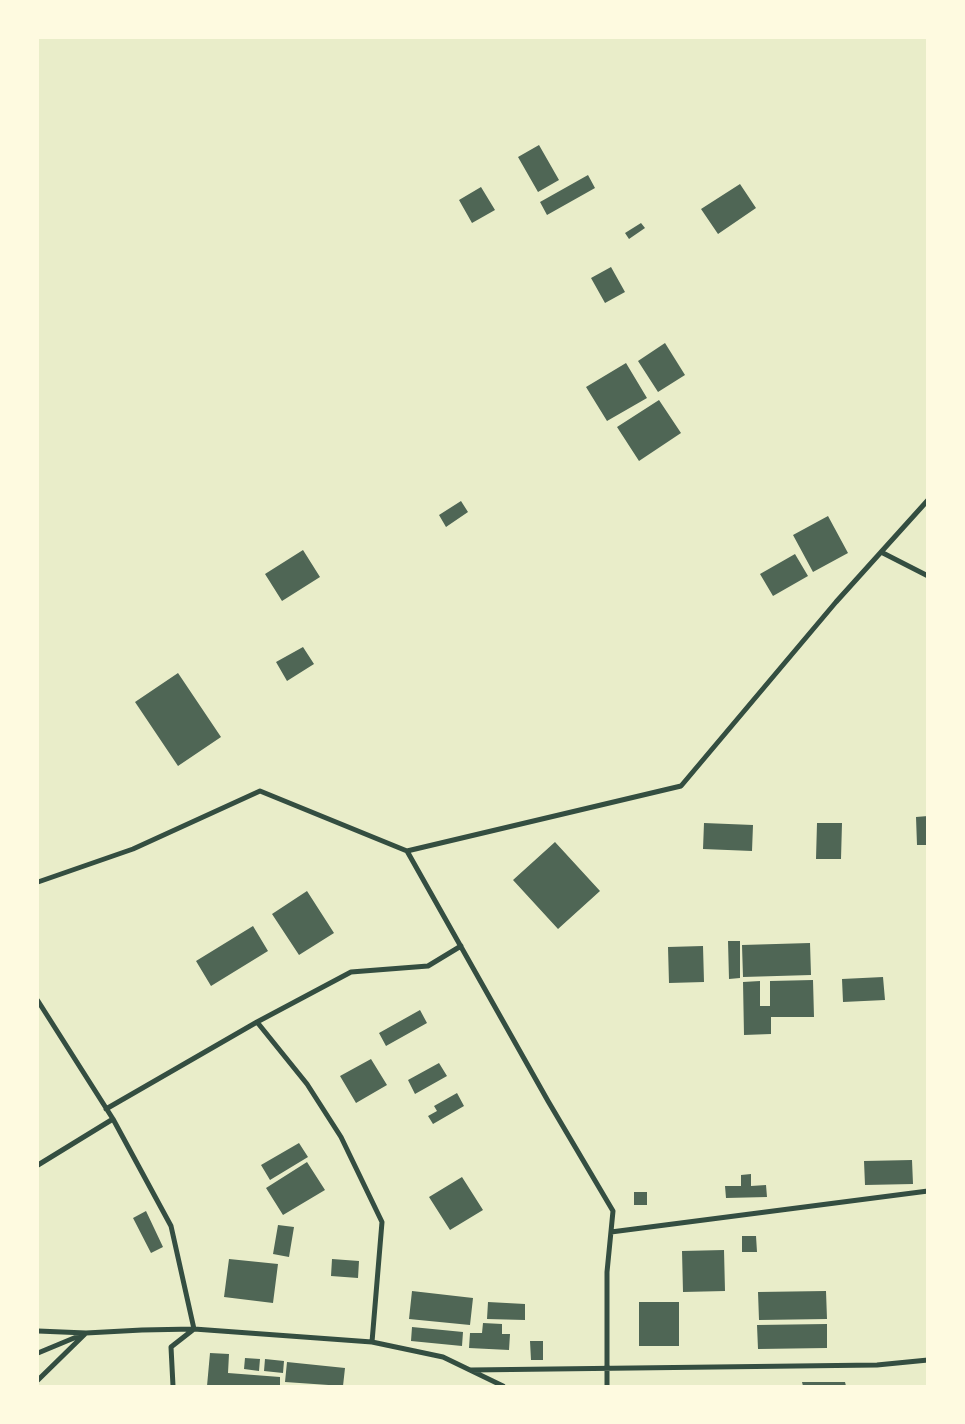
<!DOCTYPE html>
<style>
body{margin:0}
#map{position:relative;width:965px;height:1424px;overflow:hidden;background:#e9edc9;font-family:"Roboto Condensed",sans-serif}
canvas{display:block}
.frame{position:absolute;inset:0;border:39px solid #fefae0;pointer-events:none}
</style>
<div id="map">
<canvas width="965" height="1424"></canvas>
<div class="frame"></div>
</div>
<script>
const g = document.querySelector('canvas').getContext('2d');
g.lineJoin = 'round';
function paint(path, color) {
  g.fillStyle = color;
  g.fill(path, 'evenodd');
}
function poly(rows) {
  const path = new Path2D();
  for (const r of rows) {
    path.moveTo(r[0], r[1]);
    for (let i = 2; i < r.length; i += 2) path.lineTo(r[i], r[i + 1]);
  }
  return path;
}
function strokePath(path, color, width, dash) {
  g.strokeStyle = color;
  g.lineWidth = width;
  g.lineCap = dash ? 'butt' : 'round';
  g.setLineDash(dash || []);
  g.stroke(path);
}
paint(poly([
 [539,145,559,180,538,192,518,157],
 [588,175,595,188,547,215,540,202],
 [740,184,756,208,718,234,701,209],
 [481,187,495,210,472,223,459,200],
 [641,223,645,228,629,239,625,233],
 [611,267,625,292,605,303,591,278],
 [665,343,685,375,658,392,638,361],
 [626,363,647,398,607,421,586,387],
 [659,400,681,433,639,461,617,427],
 [461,501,468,512,446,527,439,515],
 [828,516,848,553,813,572,793,535],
 [303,550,320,577,282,601,265,574],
 [795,554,808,576,773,596,760,574],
 [303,647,314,664,287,681,276,662],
 [178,673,221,737,178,766,135,702],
 [928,816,928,845,917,845,916,817],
 [704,823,753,825,752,851,703,849],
 [817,823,842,823,841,859,816,859],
 [555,842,600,891,558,929,513,880],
 [307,891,334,933,299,955,272,914],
 [253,926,268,951,211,986,196,961],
 [728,941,740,941,740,978,729,979],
 [810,943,811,975,743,977,742,945],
 [703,946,704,982,669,983,668,947],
 [883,977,885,1000,843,1002,842,979],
 [813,980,814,1017,771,1017,771,1034,744,1035,743,982,760,981,760,1006,770,1006,770,981],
 [420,1010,427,1023,386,1046,379,1033],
 [371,1059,387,1085,356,1103,340,1076],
 [439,1063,447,1076,415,1094,408,1080],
 [457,1093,464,1106,433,1124,428,1116,437,1111,434,1106],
 [299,1143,308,1157,270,1180,261,1165],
 [912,1160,913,1184,865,1185,864,1161],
 [307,1162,325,1190,283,1215,266,1188],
 [751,1174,751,1186,766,1185,767,1197,726,1198,725,1186,741,1186,741,1175],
 [462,1177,483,1210,450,1230,429,1197],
 [634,1192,647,1192,647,1205,634,1205],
 [146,1211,163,1247,151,1253,133,1218],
 [278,1225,294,1227,289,1257,273,1254],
 [742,1236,756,1236,757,1252,742,1252],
 [724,1250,725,1291,683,1292,682,1251],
 [229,1259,278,1264,273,1303,224,1297],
 [332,1259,359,1261,358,1278,331,1276],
 [412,1291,473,1298,470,1325,409,1319],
 [826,1291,827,1319,759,1320,758,1292],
 [488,1302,525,1304,525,1320,487,1319],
 [639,1302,679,1302,679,1346,639,1346],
 [483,1323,502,1324,502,1334,510,1334,509,1350,469,1348,470,1333,482,1333],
 [827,1324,827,1348,758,1349,757,1325],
 [412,1327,463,1332,462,1346,411,1341],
 [530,1341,543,1341,543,1360,531,1360],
 [210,1353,229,1354,228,1373,280,1377,280,1386,207,1386],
 [245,1358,260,1359,259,1371,244,1369],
 [265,1359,284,1361,283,1373,264,1371],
 [287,1362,345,1368,343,1386,285,1382],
 [802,1382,845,1382,846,1386,803,1386]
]), '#4f6655');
strokePath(poly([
 [881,552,928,576],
 [407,851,681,786,836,602,928,500],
 [38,882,133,849,260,791,407,851,548,1101,613,1211,607,1272,607,1386],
 [38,1001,113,1119,171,1226,194,1329,171,1347,173,1386],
 [257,1022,351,972,428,966,461,946],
 [106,1109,257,1022,307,1084,341,1137,382,1222,372,1342],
 [38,1165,113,1119],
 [611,1232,928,1191],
 [38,1331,86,1333,38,1380],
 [38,1353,86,1333,142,1330,194,1329,372,1342,443,1357,503,1386],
 [471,1370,877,1365,928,1360]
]), '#344e41', 5);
</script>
